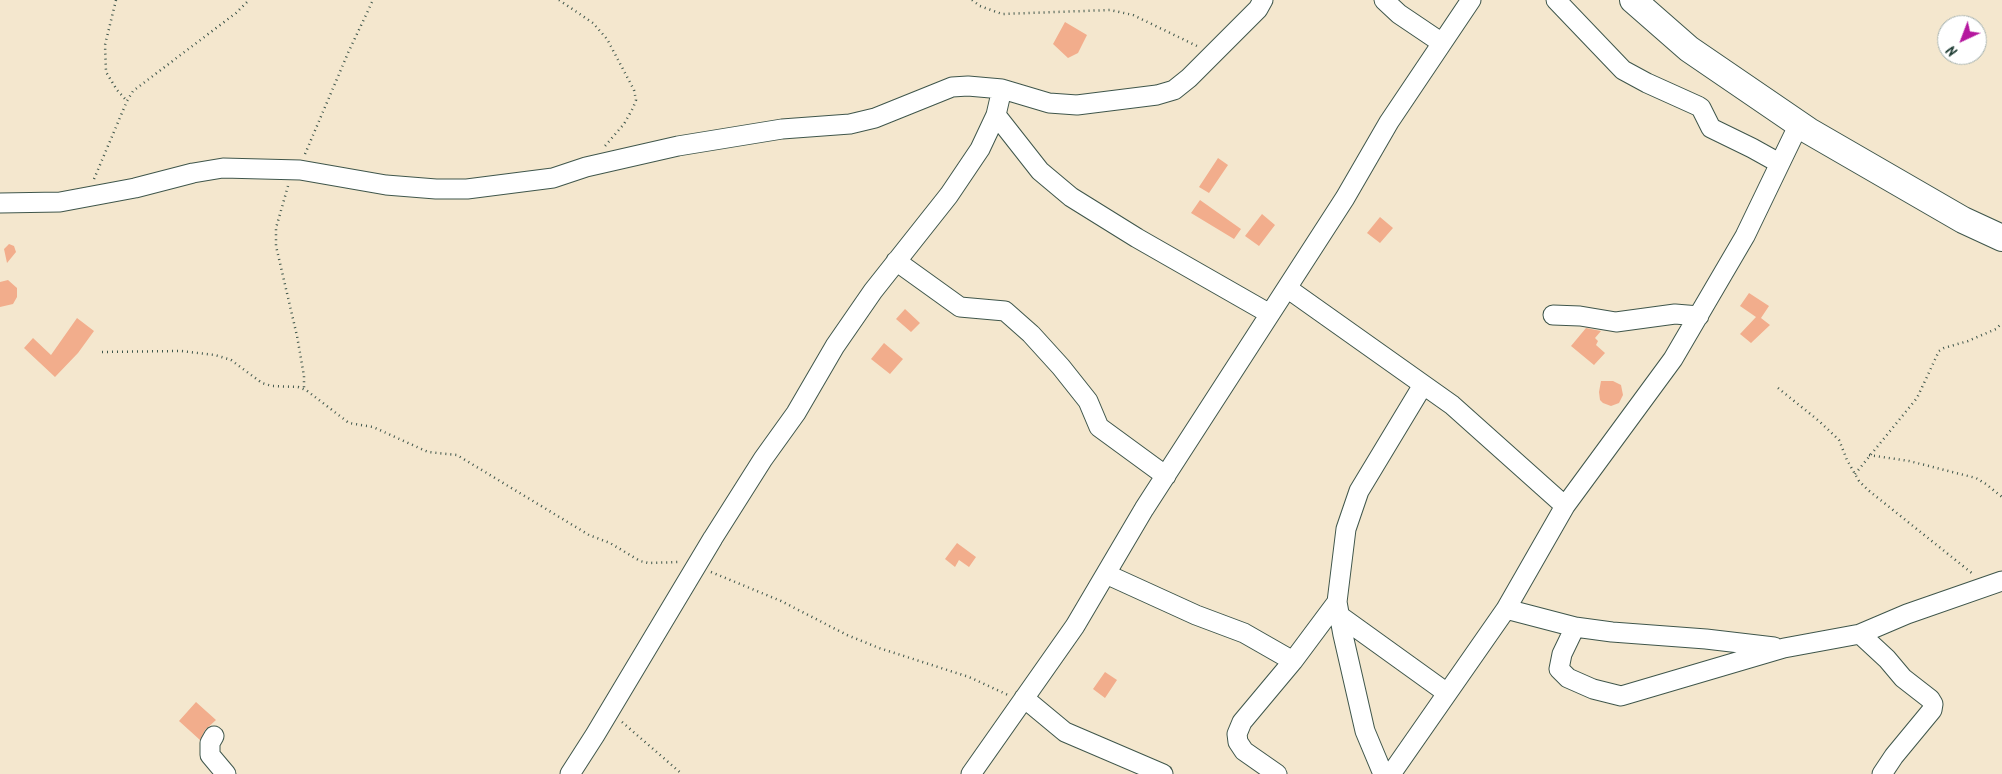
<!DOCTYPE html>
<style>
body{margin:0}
#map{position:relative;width:2002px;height:774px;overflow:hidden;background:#f4e7ce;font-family:Kalam,sans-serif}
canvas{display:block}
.north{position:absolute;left:1937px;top:15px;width:50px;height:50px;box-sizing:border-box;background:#fff;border:1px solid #a5b1ae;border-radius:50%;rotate:223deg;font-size:14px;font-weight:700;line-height:20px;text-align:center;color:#1f3d34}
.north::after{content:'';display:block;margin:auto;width:18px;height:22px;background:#b5179e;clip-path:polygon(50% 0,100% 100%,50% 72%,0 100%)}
</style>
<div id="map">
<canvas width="2002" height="774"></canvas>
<div class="north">N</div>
</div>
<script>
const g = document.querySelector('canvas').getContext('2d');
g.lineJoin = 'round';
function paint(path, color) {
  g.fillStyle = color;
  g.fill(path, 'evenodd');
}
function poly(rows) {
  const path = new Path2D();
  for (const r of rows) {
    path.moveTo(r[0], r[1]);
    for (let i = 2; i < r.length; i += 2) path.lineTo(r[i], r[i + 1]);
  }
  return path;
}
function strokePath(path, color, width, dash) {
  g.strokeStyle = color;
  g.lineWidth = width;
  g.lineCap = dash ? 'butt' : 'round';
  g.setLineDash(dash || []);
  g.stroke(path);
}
paint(poly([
 [1065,22,1087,35,1078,53,1068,58,1053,44],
 [1218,158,1228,165,1209,193,1199,187],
 [1200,200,1241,229,1234,239,1191,213],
 [1262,214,1275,225,1259,246,1245,236],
 [1380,217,1393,228,1380,243,1367,233],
 [9,244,14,246,16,252,7,263,4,249],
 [8,280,17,288,17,297,13,304,0,307,0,282],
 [1749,293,1769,306,1761,318,1770,325,1751,343,1740,334,1756,317,1740,306],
 [905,309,920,323,911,332,896,319],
 [77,318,94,331,78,353,55,377,24,348,33,338,51,355],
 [1586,328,1601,331,1595,338,1598,341,1596,345,1605,353,1594,365,1571,346],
 [884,343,903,359,890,374,871,359],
 [1601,381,1613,381,1621,385,1623,395,1619,403,1611,406,1603,403,1600,400,1599,392],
 [957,543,976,557,969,567,959,560,955,567,945,559],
 [1105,672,1117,680,1105,698,1093,689],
 [196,702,216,720,205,730,200,740,179,721]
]), '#f2ad8c');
const street = poly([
 [1384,0,1399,14,1442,43],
 [1556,0,1623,70,1647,83,1698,106,1701,108,1711,128,1752,148,1779,163],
 [996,115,1040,171,1071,197,1137,238,1270,314],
 [0,203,60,202,135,188,193,173,223,168,300,170,386,185,436,189,467,189,553,178,586,167,678,146,782,129,850,124,875,118,952,87,968,86,1002,89,1049,103,1077,105,1157,95,1174,90,1189,78,1258,9,1263,0],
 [896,261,960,307,1005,311,1031,334,1061,367,1088,401,1099,427,1166,476],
 [1287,288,1452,405,1565,506],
 [1553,315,1580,316,1616,322,1675,314,1699,316],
 [1106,574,1196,615,1244,633,1293,661],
 [1506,609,1575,627,1612,632,1706,639,1774,647],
 [1340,616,1447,693],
 [1575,627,1562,654,1559,669,1568,678,1593,689,1621,696,1784,648,1860,634,1907,614,2002,581],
 [1860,634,1887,659,1903,678,1930,699,1933,704,1932,710,1894,756,1882,774],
 [1024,698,1065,732,1163,774],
 [214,736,210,743,210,755,226,774],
 [570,774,595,735,713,538,763,459,796,413,835,346,873,291,949,195,980,149,996,115,1002,89],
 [971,774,1075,626,1144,509,1345,198,1389,122,1471,0],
 [1277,774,1244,751,1238,742,1237,734,1242,722,1293,661,1337,602],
 [1383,774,1365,731,1343,635,1337,602,1346,529,1359,491,1423,385],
 [1391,774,1506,609,1565,506,1673,359,1745,236,1799,124]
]);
const secondary = poly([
 [1633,0,1689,49,1809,131,1963,220,2002,238]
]);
strokePath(street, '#3f564b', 21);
strokePath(secondary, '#3f564b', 28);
strokePath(poly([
 [116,0,105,45,106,72,117,90,127,101],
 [559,0,593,23,607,39,634,90,636,100,633,108,624,124,605,146],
 [972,0,980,6,1002,14,1110,10,1133,15,1197,46],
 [305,154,348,53,373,0],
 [94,179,127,101,133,91,236,13,249,0],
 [288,186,276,228,276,246,297,336,304,376,304,389],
 [102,352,181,351,215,355,231,360,262,383,272,386,298,387,306,390,349,423,373,427,428,452,457,455,589,535,610,543,640,561,648,563,680,562],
 [1778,388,1819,421,1839,440,1847,460,1859,481,1868,490,1973,574],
 [1869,455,1909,461,1976,478,1986,484,2002,497],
 [1855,474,1917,398,1939,351,1944,348,1968,341,1996,329,2002,323],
 [711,572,781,601,847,635,879,648,969,677,1008,695],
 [622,722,682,774]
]), '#3f564b', 2.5, [1, 4]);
strokePath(street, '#fff', 19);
strokePath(secondary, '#fff', 26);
</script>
